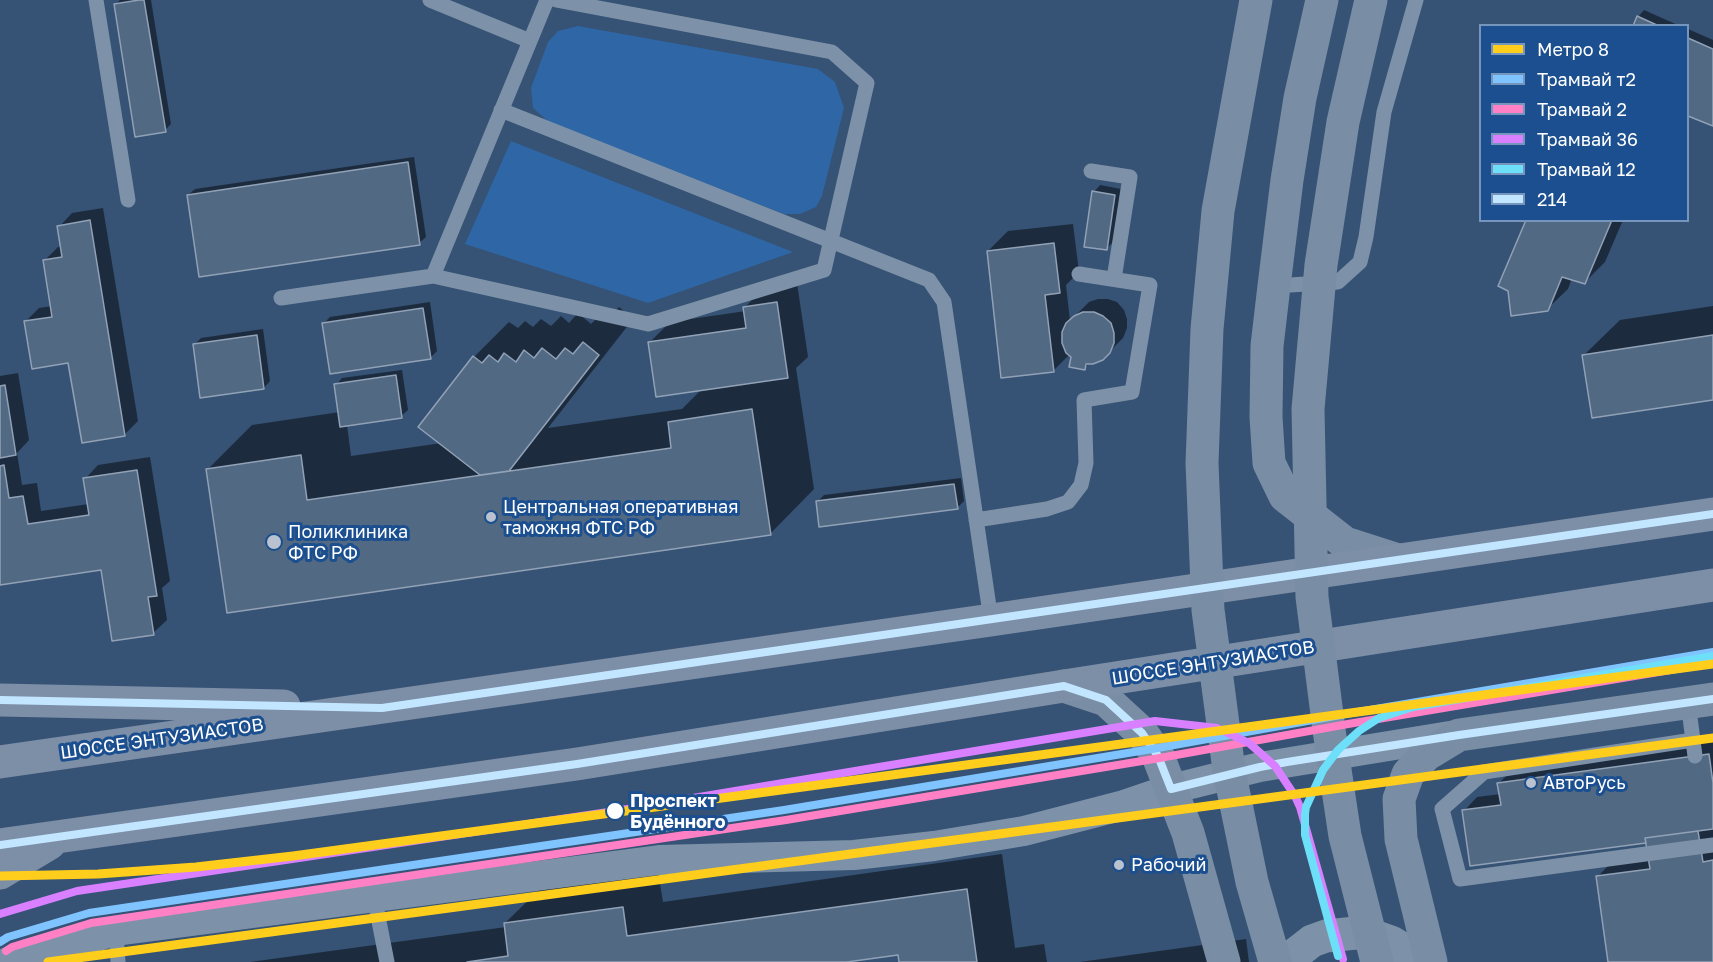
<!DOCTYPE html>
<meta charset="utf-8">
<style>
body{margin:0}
#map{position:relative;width:1713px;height:962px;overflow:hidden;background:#365274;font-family:"Golos Text",sans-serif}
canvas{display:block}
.legend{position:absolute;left:1479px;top:24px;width:210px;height:198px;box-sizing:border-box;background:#1b4f8f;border:2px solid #7695bc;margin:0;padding:8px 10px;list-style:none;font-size:18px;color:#fff}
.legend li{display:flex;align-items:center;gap:12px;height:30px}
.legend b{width:30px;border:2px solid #7695bc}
</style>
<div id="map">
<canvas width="1713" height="962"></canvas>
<ul class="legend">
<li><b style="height:8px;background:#ffcd1c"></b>Метро 8</li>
<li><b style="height:8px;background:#80c4ff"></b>Трамвай т2</li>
<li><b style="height:8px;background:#ff80c5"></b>Трамвай 2</li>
<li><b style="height:8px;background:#d880ff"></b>Трамвай 36</li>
<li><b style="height:8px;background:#6ddff8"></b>Трамвай 12</li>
<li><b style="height:8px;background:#c2e6ff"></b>214</li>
</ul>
</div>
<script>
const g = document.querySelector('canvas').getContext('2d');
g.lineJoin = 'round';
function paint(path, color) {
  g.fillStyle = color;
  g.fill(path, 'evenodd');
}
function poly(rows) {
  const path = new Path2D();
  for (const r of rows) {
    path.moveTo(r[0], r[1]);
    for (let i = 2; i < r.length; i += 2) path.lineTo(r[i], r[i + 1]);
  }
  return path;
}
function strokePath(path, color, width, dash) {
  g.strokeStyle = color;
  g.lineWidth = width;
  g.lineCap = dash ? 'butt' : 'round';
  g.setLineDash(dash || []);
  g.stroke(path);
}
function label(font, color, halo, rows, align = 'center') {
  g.font = font + ' "Golos Text",sans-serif';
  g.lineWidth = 6;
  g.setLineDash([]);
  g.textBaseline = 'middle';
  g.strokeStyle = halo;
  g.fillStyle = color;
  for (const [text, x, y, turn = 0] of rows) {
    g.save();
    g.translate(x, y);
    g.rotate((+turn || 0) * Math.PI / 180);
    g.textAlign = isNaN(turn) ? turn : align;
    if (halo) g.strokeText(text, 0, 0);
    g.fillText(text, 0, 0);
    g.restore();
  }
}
paint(poly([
 [578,26,818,69,835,82,844,108,822,196,816,207,800,214,784,214,550,123,533,108,531,88,548,42,558,31],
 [511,141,793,252,648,303,465,244]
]), '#2f66a5');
paint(poly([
 [120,0,151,0,171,124,165,130,115,5],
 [1644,10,1680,26,1634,26,1638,17],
 [1688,29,1713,40,1713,125,1688,114],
 [414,157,426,237,419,243,188,195,195,189],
 [1100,185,1121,189,1113,242,1106,249,1094,192],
 [103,208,138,421,125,434,83,441,69,361,25,322,39,308,52,306,44,261,58,247,62,246,59,227,72,213],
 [1528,220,1623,220,1605,262,1584,283,1572,278,1568,289,1547,309],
 [1073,224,1079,272,1066,285,1070,321,1089,302,1098,299,1108,299,1117,302,1124,310,1127,319,1127,328,1123,338,1102,359,1090,363,1084,368,1070,354,1053,371,988,251,1008,231],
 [797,283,808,357,796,368,814,489,770,534,228,611,208,469,252,425,340,412,336,385,342,378,402,370,408,410,401,416,347,425,351,456,442,443,474,357,509,322,518,328,525,321,533,327,541,319,551,326,561,316,569,323,578,313,591,324,601,314,608,319,619,307,633,319,548,428,682,409,702,389,650,342,670,322,746,311,745,307,765,287],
 [430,302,437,351,430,358,324,323,330,317],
 [1713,306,1713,399,1584,355,1620,320],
 [263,329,270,381,264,388,194,345,201,338],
 [18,373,29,440,17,453,22,485,37,483,41,511,89,504,85,479,98,465,150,457,170,581,162,588,167,620,153,633,102,568,0,584,0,376],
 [961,478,964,501,957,508,817,502,824,495],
 [1713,742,1713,962,1609,962,1597,877,1611,863,1650,858,1647,841,1464,811,1477,797,1501,794,1499,783,1513,769],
 [1002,854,1015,948,1044,944,1047,962,900,962,899,953,836,962,250,962,506,927,505,923,541,888,658,872,663,902],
 [1246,939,1249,962,1080,962]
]), '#0007');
const building = poly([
 [139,0,144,0,166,132,135,137,114,4,139,0],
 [1637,16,1659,26,1633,26,1637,16],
 [1688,38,1713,49,1713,126,1688,116,1688,38],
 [408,162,420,245,199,277,187,195,408,162],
 [1092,191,1115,195,1107,250,1084,247,1092,191],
 [90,220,125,436,82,443,68,363,32,369,24,321,52,317,43,260,62,257,57,226,90,220],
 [1526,220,1612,220,1585,284,1562,277,1548,311,1511,316,1508,291,1498,286,1526,220],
 [1054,243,1060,293,1045,295,1054,372,1001,378,987,251,1054,243],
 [777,302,788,378,656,397,648,342,746,328,743,307,777,302],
 [423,308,431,359,330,374,322,323,423,308],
 [1083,312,1094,312,1103,316,1111,323,1114,333,1114,343,1110,353,1103,360,1093,364,1086,364,1085,370,1069,367,1071,357,1066,353,1062,343,1062,332,1066,323,1074,316,1083,312],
 [257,335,264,389,200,398,193,344,257,335],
 [1713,335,1713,400,1592,418,1582,355,1713,335],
 [583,342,599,355,509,471,480,475,418,427,473,356,482,363,489,355,498,362,504,353,516,362,524,350,534,358,542,348,556,359,565,348,573,354,583,342],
 [396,375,402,418,340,427,334,384,396,375],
 [5,385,16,455,0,458,0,386,5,385],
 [752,409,771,535,227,613,206,469,301,455,307,500,671,448,668,422,752,409],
 [4,465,9,498,23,496,28,524,89,515,83,478,137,470,157,596,148,597,154,635,112,641,101,570,0,585,0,466,4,465],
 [954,484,958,509,819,527,816,501,954,484],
 [1709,754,1713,783,1713,829,1645,838,1646,843,1470,866,1462,810,1501,805,1497,783,1709,754],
 [1698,831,1703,862,1713,860,1713,962,1608,962,1596,876,1650,869,1645,838,1698,831],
 [967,889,977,962,899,962,898,955,847,962,467,962,508,956,504,923,623,907,627,936,967,889],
 [103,944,104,953,86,956,85,947,103,944]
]);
paint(building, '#526984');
strokePath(building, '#92a2b6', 1.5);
strokePath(poly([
 [96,0,128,200],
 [430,0,530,41],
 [501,110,929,280,944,302,991,620],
 [1091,171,1130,177,1114,279],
 [433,276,547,0],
 [1274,286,1338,282,1360,262,1366,237,1384,112,1416,0],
 [281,298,433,276,648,324,824,270,867,83,832,52,556,0],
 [976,520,1047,509,1068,502,1081,485,1086,463,1084,400,1132,392,1150,285,1079,274],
 [1688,702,1695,756],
 [1693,740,1484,772,1442,809,1460,879,1713,845],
 [374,896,387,962],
 [116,931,118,962]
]), '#7d92a8', 15);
strokePath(poly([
 [8,962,27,954,116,931,659,860,854,855,934,846,1024,831,1124,805,1171,789,1260,767,1456,735]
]), '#7d92a8', 30);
strokePath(poly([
 [1285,962,1312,941,1326,936,1356,933,1374,936,1391,942,1406,951,1419,962]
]), '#7d92a8', 33);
strokePath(poly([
 [1322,0,1300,98,1287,180,1274,286,1267,346,1266,417,1269,463,1285,496,1345,543,1398,560],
 [1064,686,1106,700,1142,733,1158,756,1188,833,1224,962],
 [1431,962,1401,839,1399,799,1408,774,1426,755,1459,735,1713,699]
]), '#798da4', 33);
strokePath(poly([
 [0,700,284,706],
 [0,762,991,620,1713,514],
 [0,845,577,764,1064,686,1713,585],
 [0,873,50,843]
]), '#7d8ea7', 33);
strokePath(poly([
 [1256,0,1218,211,1207,329,1202,463,1208,610,1229,770,1252,882,1275,962],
 [1371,0,1343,122,1321,265,1308,409,1312,597,1329,730,1345,836,1377,962]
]), '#798da4', 33);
strokePath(poly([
 [0,700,382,708,1713,514],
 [0,845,577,764,1064,686,1106,700,1142,733,1158,756,1171,789,1260,767,1287,762,1459,735,1713,699]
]), '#c2e6ff', 8);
strokePath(poly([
 [0,942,8,937,89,913,784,810,1152,749,1346,714,1713,652]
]), '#80c4ff', 8);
strokePath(poly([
 [6,951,12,947,91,923,786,820,1154,759,1348,724,1713,663]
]), '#ff80c5', 8);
strokePath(poly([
 [0,914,77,891,615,811,1155,721,1217,728,1249,743,1275,766,1295,796,1300,807,1343,959]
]), '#d880ff', 8);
strokePath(poly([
 [1338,956,1305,835,1305,814,1306,807,1323,770,1338,750,1359,731,1379,718,1413,707,1713,656]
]), '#6ddff8', 8);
strokePath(poly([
 [0,876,98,874,196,867,293,856,1713,664],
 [48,962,1713,738]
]), '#ffcd1c', 9);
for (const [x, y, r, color] of [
 [491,517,6,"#b9c2ce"],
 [274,542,8,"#b9c2ce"],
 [1531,783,6,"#b9c2ce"],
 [615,811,9,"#fff"],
 [1119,865,6,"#b9c2ce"]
]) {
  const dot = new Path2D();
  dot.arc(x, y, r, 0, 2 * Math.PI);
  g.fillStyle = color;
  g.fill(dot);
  strokePath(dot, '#1b4f8f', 2);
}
label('18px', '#fff', '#1b4f8f', [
 ["Центральная оперативная",503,507],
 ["таможня ФТС РФ",503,528],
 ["Поликлиника",288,532],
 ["ФТС РФ",288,553],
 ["АвтоРусь",1543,783],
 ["Рабочий",1131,865]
], 'left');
label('18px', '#fff', '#1b4f8f', [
 ["ШОССЕ ЭНТУЗИАСТОВ",1213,663,-9],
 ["ШОССЕ ЭНТУЗИАСТОВ",162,739,-8]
]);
label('bold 18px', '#fff', '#1b4f8f', [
 ["Проспект",630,801],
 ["Будённого",630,822]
], 'left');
</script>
